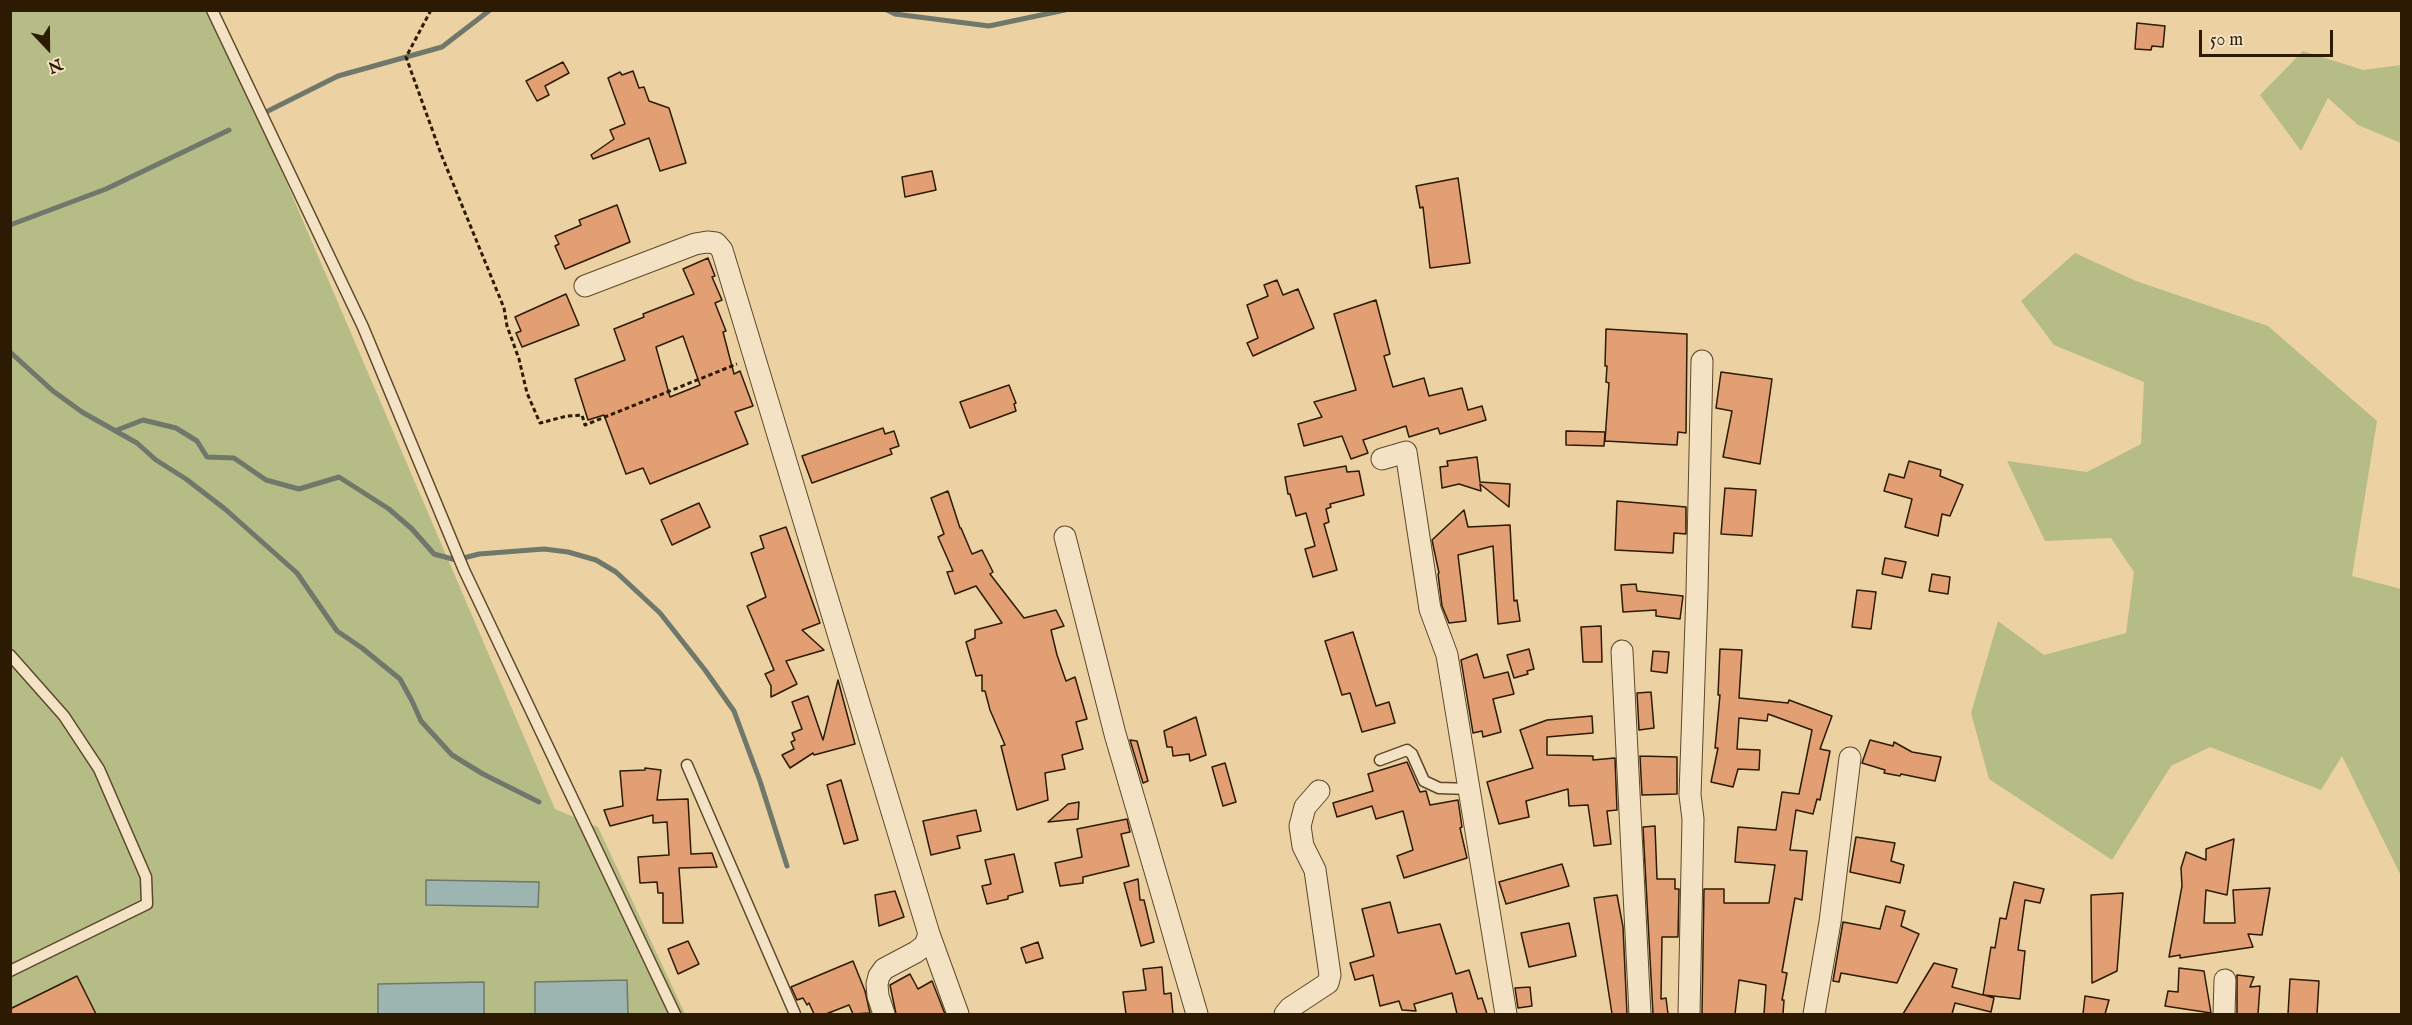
<!DOCTYPE html>
<style>
body{margin:0}
#map{position:relative;width:2412px;height:1025px;overflow:hidden;background:#ecd2a2;font-family:"IM FELL English",serif}
canvas{display:block}
.frame{position:absolute;inset:0;border:12px solid #2c1a03;pointer-events:none}
.north{position:absolute;left:18px;top:18px;width:60px;height:60px;-webkit-text-stroke:4px #f3e2c3;paint-order:stroke;rotate:158deg;font-size:16px;font-weight:700;line-height:24px;text-align:center;color:#2c1a03}
.north::after{content:'';display:block;margin:auto;width:21px;height:27px;background:#2c1a03;clip-path:polygon(50% 0,100% 100%,50% 72%,0 100%)}
.scale{position:absolute;left:2199px;top:30px;width:134px;height:27px;box-sizing:border-box;border:3px solid #2c1a03;border-top:0;padding-left:8px;font-size:18px;line-height:21px;white-space:nowrap;color:#2c1a03;-webkit-text-stroke:4px #f3e2c3;paint-order:stroke}
</style>
<div id="map">
<canvas width="2412" height="1025"></canvas>
<div class="frame"></div>
<div class="north">N</div>
<div class="scale">50 m</div>
</div>
<script>
const g = document.querySelector('canvas').getContext('2d');
g.lineJoin = 'round';
function paint(path, color) {
  g.fillStyle = color;
  g.fill(path, 'evenodd');
}
function poly(rows) {
  const path = new Path2D();
  for (const r of rows) {
    path.moveTo(r[0], r[1]);
    for (let i = 2; i < r.length; i += 2) path.lineTo(r[i], r[i + 1]);
  }
  return path;
}
function strokePath(path, color, width, dash) {
  g.strokeStyle = color;
  g.lineWidth = width;
  g.lineCap = dash ? 'butt' : 'round';
  g.setLineDash(dash || []);
  g.stroke(path);
}
paint(poly([
 [10,11,213,11,555,809,598,827,685,1014,11,1014],
 [2303,51,2363,70,2401,65,2401,143,2358,125,2328,98,2301,151,2260,95],
 [2075,253,2136,281,2268,326,2377,421,2352,576,2401,589,2401,876,2342,756,2321,790,2210,747,2171,766,2112,860,1989,779,1971,713,1998,621,2044,655,2126,633,2134,572,2111,538,2045,541,2007,461,2087,472,2141,444,2144,382,2054,345,2021,301]
]), '#b6bc86');
const water = poly([
 [426,880,539,882,538,907,426,905,426,880],
 [627,980,628,1014,535,1014,535,982,627,980],
 [484,982,484,1014,378,1014,378,984,484,982]
]);
paint(water, '#9db5b0');
strokePath(water, '#70776b', 1.5);
strokePath(poly([
 [887,10,895,14,989,26,1065,10],
 [262,114,338,76,442,47,490,10],
 [10,225,106,189,229,130],
 [10,352,53,391,82,412,137,443,156,460,186,479,225,509,297,573,337,631,362,648,400,679,412,701,421,721,452,755,483,774,539,802],
 [117,430,143,420,176,428,197,441,207,457,234,458,266,480,299,489,339,477,389,509,412,529,434,554,456,560,479,554,544,549,568,552,596,560,616,572,660,613,705,670,734,711,760,781,787,866]
]), '#70776b', 5);
const building = poly([
 [2137,23,2165,26,2163,47,2152,46,2151,50,2135,49,2137,23],
 [563,62,569,73,545,86,549,95,537,101,526,81,563,62],
 [633,71,639,88,644,87,649,101,669,108,686,163,660,171,649,138,593,159,591,155,614,139,610,130,625,124,608,78,620,72,622,75,633,71],
 [932,171,936,190,905,197,902,177,932,171],
 [1458,178,1470,263,1430,268,1423,207,1420,208,1416,186,1458,178],
 [617,205,630,242,565,269,555,246,559,244,555,236,581,225,579,220,617,205],
 [708,258,715,276,712,277,722,300,715,303,726,331,723,332,734,374,740,371,753,406,735,412,748,444,650,484,643,468,626,474,604,415,588,420,575,379,625,360,614,329,644,317,643,314,694,294,683,269,708,258],
 [683,336,700,385,670,397,656,347,683,336],
 [1277,280,1283,295,1298,289,1314,328,1253,356,1247,343,1258,338,1247,305,1268,296,1264,285,1277,280],
 [566,294,579,325,522,347,516,333,521,331,515,317,566,294],
 [1376,300,1390,354,1384,356,1393,387,1424,378,1429,396,1462,388,1468,410,1482,406,1486,420,1440,434,1438,428,1409,437,1406,426,1363,440,1368,453,1351,459,1342,436,1304,446,1298,424,1322,417,1314,402,1356,390,1334,314,1376,300],
 [1606,329,1687,334,1686,433,1678,432,1677,445,1605,441,1609,383,1606,382,1607,366,1605,366,1606,329],
 [1721,372,1772,379,1760,464,1723,457,1732,411,1716,408,1721,372],
 [1009,385,1016,403,1014,404,1016,411,970,428,960,402,1009,385],
 [883,428,885,434,894,431,899,446,890,449,892,454,812,483,802,456,883,428],
 [1566,431,1605,432,1604,446,1566,445,1566,431],
 [1477,457,1480,482,1510,484,1509,507,1480,484,1481,491,1459,484,1442,488,1440,467,1448,466,1447,461,1477,457],
 [1909,461,1941,470,1940,476,1963,485,1950,516,1942,514,1938,536,1905,527,1912,499,1884,491,1889,474,1904,478,1909,461],
 [1346,466,1347,472,1359,471,1364,495,1330,504,1331,507,1326,509,1329,522,1324,524,1337,570,1313,577,1305,549,1315,546,1306,513,1296,516,1290,494,1288,494,1285,477,1346,466],
 [1725,488,1756,490,1752,536,1721,534,1725,488],
 [948,491,960,528,961,528,972,554,982,550,993,572,990,574,1024,618,1056,610,1064,626,1051,630,1057,655,1066,681,1075,677,1087,719,1076,722,1083,749,1062,755,1065,769,1045,773,1048,800,1017,810,1001,746,1005,745,990,710,985,691,982,691,982,675,976,676,966,642,975,638,975,630,1002,623,976,586,955,594,947,572,953,571,938,537,944,534,931,498,948,491],
 [1617,501,1686,507,1686,534,1674,533,1673,553,1615,550,1617,501],
 [699,503,710,527,672,545,661,520,699,503],
 [1464,510,1468,527,1510,525,1514,601,1517,600,1520,621,1498,624,1493,546,1458,555,1466,621,1449,623,1442,606,1438,574,1439,573,1432,540,1464,510],
 [786,527,820,623,802,630,824,650,786,661,797,684,771,697,771,686,765,674,774,670,747,606,766,597,751,553,764,548,760,536,786,527],
 [1885,558,1906,562,1902,578,1882,574,1885,558],
 [1932,574,1950,577,1948,594,1929,591,1932,574],
 [1636,584,1637,591,1683,596,1680,619,1656,616,1656,610,1623,612,1621,585,1636,584],
 [1857,590,1876,592,1871,629,1852,627,1857,590],
 [1601,626,1602,662,1583,662,1581,627,1601,626],
 [1353,632,1376,706,1389,702,1395,723,1362,732,1350,693,1342,695,1325,641,1353,632],
 [1529,649,1534,669,1527,671,1528,674,1514,678,1507,655,1529,649],
 [1720,649,1742,650,1739,698,1788,703,1789,700,1832,716,1820,749,1830,751,1820,800,1817,799,1813,814,1796,810,1790,850,1807,851,1802,900,1795,898,1782,972,1787,973,1782,1000,1784,1000,1783,1014,1764,1014,1766,985,1739,980,1735,1014,1702,1014,1704,889,1724,889,1724,903,1769,903,1775,865,1735,862,1738,827,1776,830,1782,792,1799,794,1812,730,1768,714,1767,721,1739,718,1737,749,1760,750,1759,770,1738,769,1733,787,1711,782,1718,748,1715,748,1720,695,1718,695,1720,649],
 [1653,651,1669,652,1667,673,1651,671,1653,651],
 [1477,654,1484,678,1508,672,1514,694,1493,699,1501,732,1483,737,1482,731,1473,733,1461,660,1477,654],
 [838,680,855,744,814,755,813,753,790,768,782,755,794,749,791,742,795,740,792,733,802,729,792,702,808,696,823,740,838,680],
 [1651,692,1654,728,1639,730,1637,693,1651,692],
 [1592,716,1593,733,1547,737,1547,755,1593,756,1593,760,1615,758,1617,810,1607,811,1611,844,1594,846,1588,805,1569,806,1568,789,1526,801,1529,817,1499,824,1487,782,1533,768,1520,730,1547,720,1592,716],
 [1196,717,1206,755,1190,761,1189,754,1173,756,1172,747,1167,747,1164,731,1196,717],
 [1130,740,1137,741,1148,781,1143,783,1130,740],
 [1870,740,1893,746,1894,742,1912,752,1941,757,1935,781,1901,774,1900,776,1884,773,1885,770,1862,763,1870,740],
 [1640,756,1677,757,1677,794,1642,795,1640,756],
 [1407,762,1420,792,1426,791,1430,805,1458,800,1462,827,1460,828,1467,858,1404,878,1397,856,1413,850,1403,811,1376,819,1372,806,1337,817,1333,803,1373,791,1368,774,1407,762],
 [1225,763,1236,802,1223,806,1212,767,1225,763],
 [645,768,661,770,657,800,688,799,691,854,712,853,717,867,679,868,683,923,663,923,663,893,658,893,657,882,640,883,638,857,669,855,667,822,653,823,653,815,610,826,604,810,623,806,620,771,645,770,645,768],
 [841,780,858,840,844,844,827,785,841,780],
 [1079,802,1078,819,1048,822,1068,804,1079,802],
 [976,810,981,831,957,836,960,848,931,855,923,821,976,810],
 [1127,819,1130,832,1121,834,1129,866,1083,877,1083,883,1060,886,1055,863,1082,857,1077,829,1127,819],
 [1655,826,1657,879,1675,879,1675,889,1679,889,1678,937,1662,937,1661,999,1666,998,1668,1014,1653,1014,1643,827,1655,826],
 [1856,837,1895,843,1891,861,1904,865,1900,883,1850,872,1856,837],
 [2234,839,2227,895,2206,890,2204,923,2235,923,2233,890,2270,888,2262,935,2248,934,2253,947,2180,958,2180,955,2169,957,2182,886,2181,868,2186,852,2206,860,2206,849,2234,839],
 [1014,854,1023,892,1008,896,1008,899,987,904,982,886,991,884,985,860,1014,854],
 [1562,864,1569,886,1506,904,1499,882,1562,864],
 [1138,879,1140,900,1144,900,1154,942,1141,946,1124,883,1138,879],
 [2014,882,2044,889,2040,903,2025,900,2018,950,2025,951,2020,999,1984,995,1994,998,1991,1012,1955,1003,1952,1014,1903,1014,1934,963,1957,969,1952,987,1983,995,1991,947,1995,948,2000,918,2006,919,2014,882],
 [895,891,904,917,879,926,875,895,895,891],
 [2123,893,2117,971,2092,983,2091,895,2123,893],
 [1617,895,1623,927,1627,1014,1612,1014,1594,898,1617,895],
 [1390,902,1398,933,1440,924,1456,974,1469,970,1478,999,1482,998,1487,1014,1457,1014,1452,993,1414,1004,1416,1011,1402,1010,1399,1001,1380,1006,1373,975,1355,980,1350,963,1374,956,1362,909,1390,902],
 [1886,906,1905,911,1901,926,1919,934,1897,983,1841,973,1839,982,1833,981,1843,922,1880,929,1886,906],
 [1569,923,1576,956,1529,967,1521,933,1569,923],
 [688,941,699,964,678,974,668,949,688,941],
 [1038,942,1043,958,1026,963,1021,948,1038,942],
 [853,961,865,991,870,1013,853,1014,849,1005,826,1014,814,1014,809,1003,807,1005,803,998,797,1000,791,987,853,961],
 [1162,967,1164,994,1171,993,1173,1014,1126,1014,1123,992,1146,990,1143,969,1162,967],
 [2179,968,2204,971,2211,1013,2165,1006,2168,991,2178,992,2179,968],
 [910,974,918,989,932,981,945,1014,896,1014,890,985,910,974],
 [2237,975,2254,977,2250,987,2260,986,2258,1014,2237,1014,2237,975],
 [77,976,96,1014,10,1014,10,1009,77,976],
 [2290,979,2319,981,2317,1014,2288,1014,2290,979],
 [1530,987,1532,1006,1518,1008,1515,988,1530,987],
 [2085,996,2109,1000,2105,1014,2083,1014,2085,996]
]);
paint(building, '#e19f73');
strokePath(building, '#2c1a03', 1.5);
const service = poly([
 [212,10,363,327,464,570,675,1014],
 [10,655,64,716,99,769,146,877,147,904,10,971],
 [1380,760,1407,750,1412,754,1424,781,1439,788,1469,789],
 [687,765,795,1014]
]);
const minor = poly([
 [585,286,695,244,707,242,716,243,722,250,929,934,925,945,916,952,884,969,879,976,877,984,878,996,884,1014],
 [1382,459,1406,452,1430,609,1447,655,1506,1014],
 [1065,537,1115,734,1197,1014],
 [1622,651,1640,1014],
 [929,934,958,1014],
 [1285,1014,1290,1008,1328,983,1330,975,1315,870,1303,846,1300,826,1305,807,1319,791],
 [1689,1014,1693,819,1690,795,1697,592,1702,361],
 [1814,1014,1830,922,1850,758],
 [2224,1014,2225,980]
]);
strokePath(service, '#5c482b', 13);
strokePath(minor, '#5c482b', 23);
strokePath(poly([
 [431,10,406,57,441,154,504,308,507,326,519,359,527,393,540,423,567,416,582,415,585,425,737,364]
]), '#2c1a03', 3, [4.5, 3]);
strokePath(service, '#f3e2c3', 10);
strokePath(minor, '#f3e2c3', 21);
</script>
